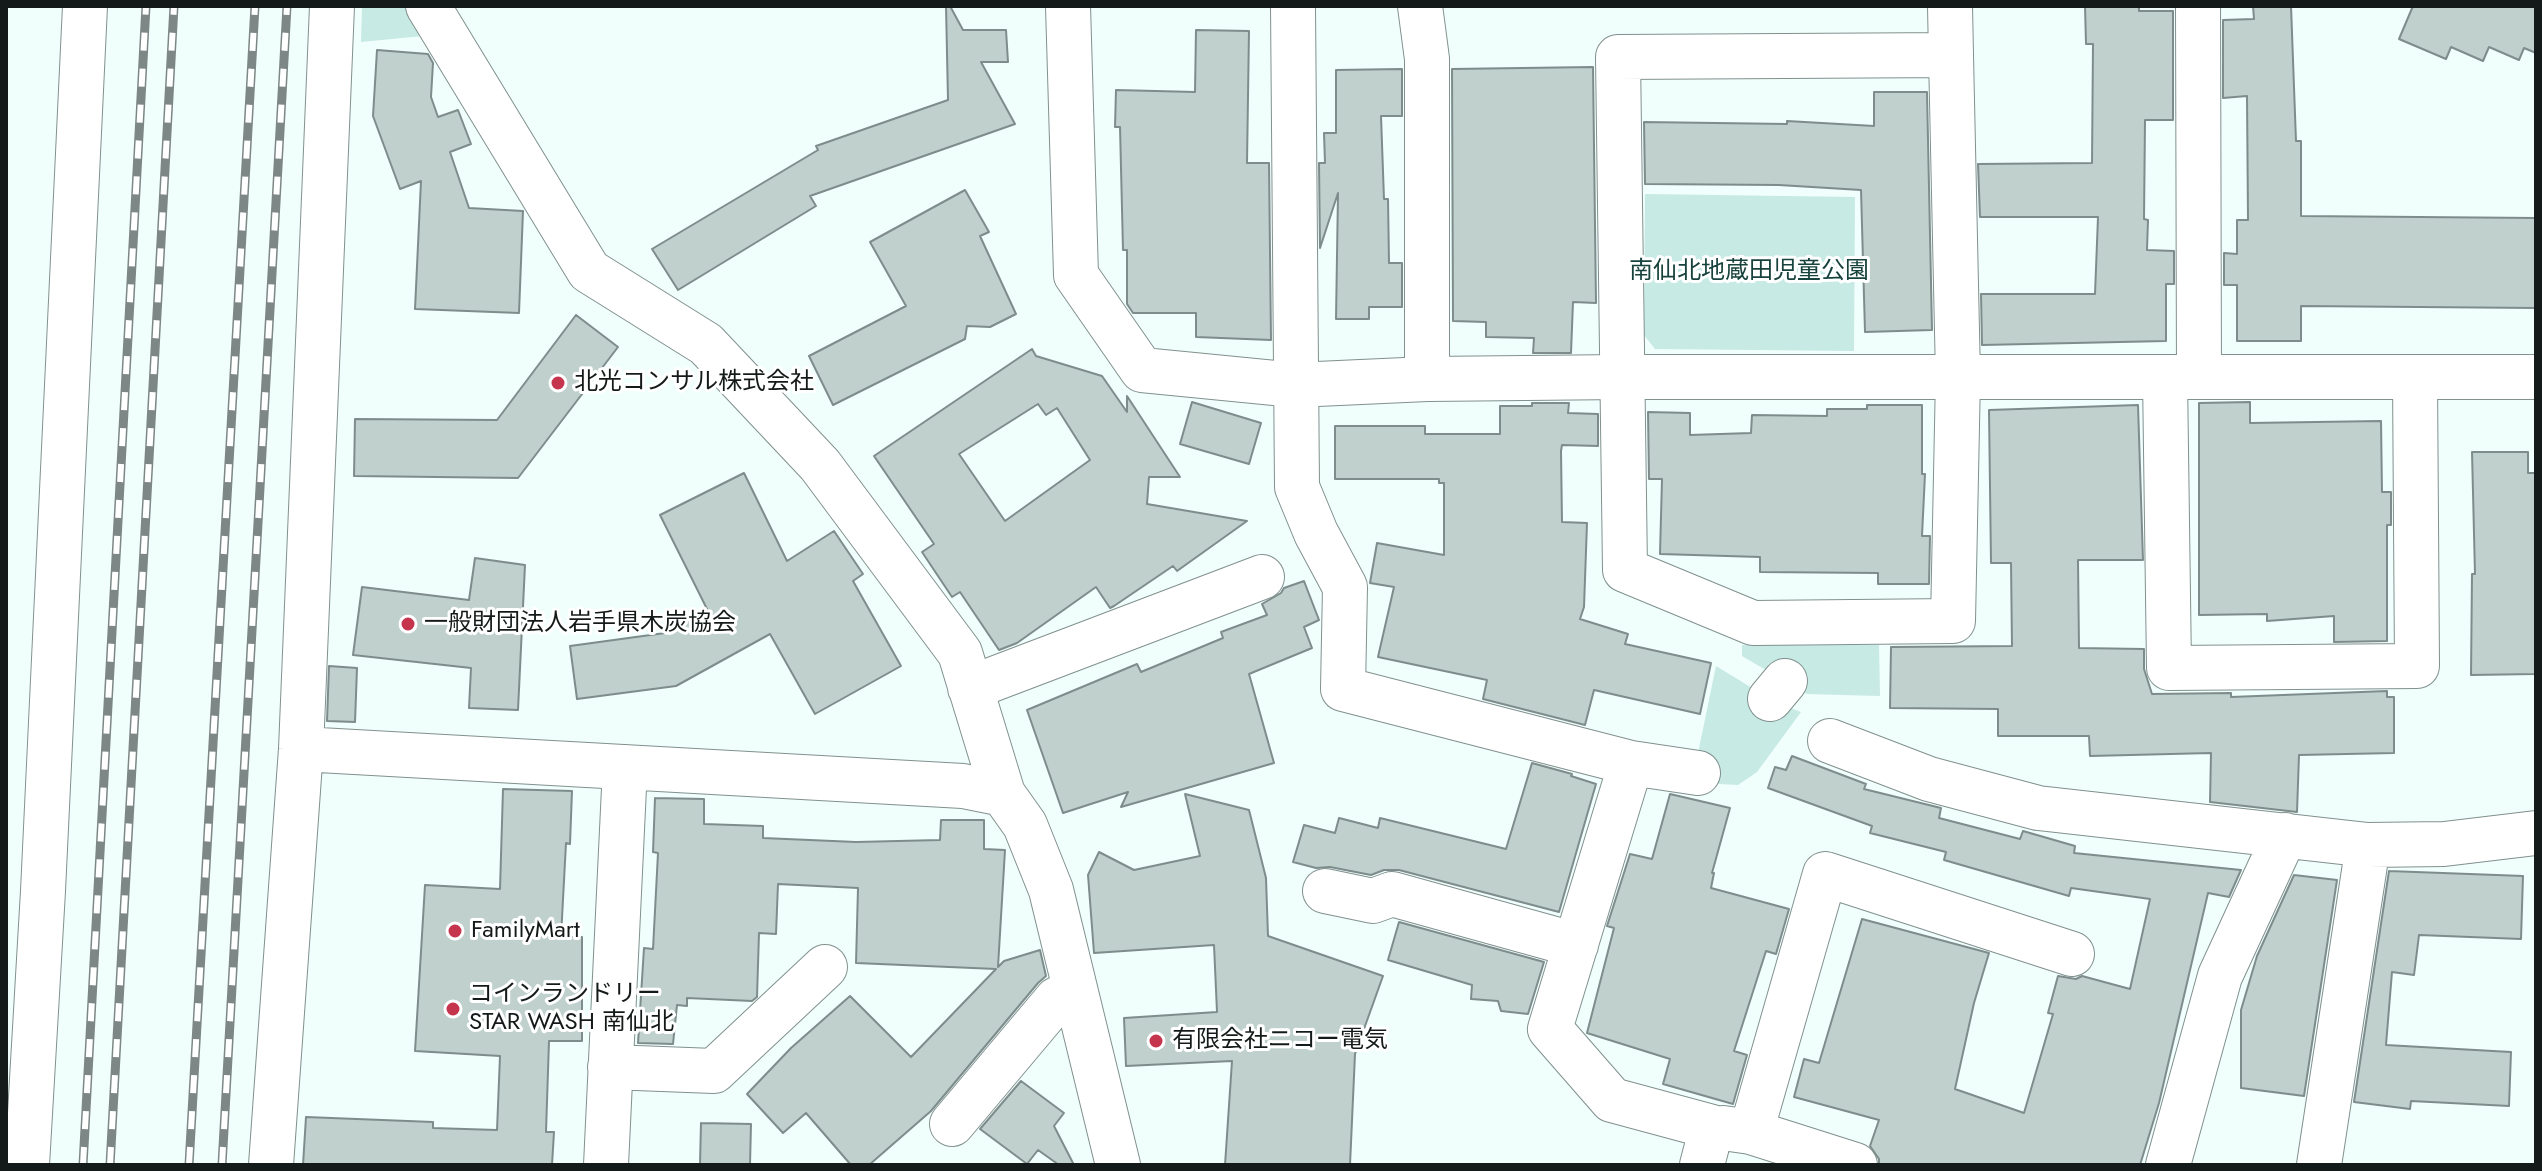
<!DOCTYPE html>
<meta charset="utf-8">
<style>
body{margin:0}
#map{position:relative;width:2542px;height:1171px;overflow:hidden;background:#f0fefc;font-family:Jost,sans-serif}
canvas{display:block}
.frame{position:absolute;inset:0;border:8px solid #141a19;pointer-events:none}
</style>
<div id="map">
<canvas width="2542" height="1171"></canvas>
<div class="frame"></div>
</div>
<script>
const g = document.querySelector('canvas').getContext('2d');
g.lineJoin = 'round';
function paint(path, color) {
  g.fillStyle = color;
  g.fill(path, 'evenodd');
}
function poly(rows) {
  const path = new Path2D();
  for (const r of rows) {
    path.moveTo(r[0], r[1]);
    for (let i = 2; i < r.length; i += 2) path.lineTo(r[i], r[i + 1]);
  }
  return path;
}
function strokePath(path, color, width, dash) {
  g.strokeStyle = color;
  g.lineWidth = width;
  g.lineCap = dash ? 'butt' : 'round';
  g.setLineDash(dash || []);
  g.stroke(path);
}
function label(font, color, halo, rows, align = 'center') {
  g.font = font + ' Jost,"Noto Sans JP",sans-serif';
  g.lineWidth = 6;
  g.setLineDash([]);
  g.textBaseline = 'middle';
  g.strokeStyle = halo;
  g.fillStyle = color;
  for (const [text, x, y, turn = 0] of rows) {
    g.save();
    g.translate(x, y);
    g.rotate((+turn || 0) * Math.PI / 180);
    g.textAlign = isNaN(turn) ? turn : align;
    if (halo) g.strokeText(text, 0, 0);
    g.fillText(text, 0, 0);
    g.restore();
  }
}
paint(poly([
 [362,6,414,6,433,35,361,42],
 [1645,194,1855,197,1854,351,1655,349,1644,335],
 [1742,645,1879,645,1880,696,1807,694,1742,656],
 [1716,666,1775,702,1801,712,1757,772,1738,785,1702,783,1697,758]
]), '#c7eae5');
const building = poly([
 [946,6,950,6,963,30,1006,30,1008,62,981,62,1015,124,810,196,816,206,678,290,652,249,818,150,816,146,948,100,946,6],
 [2085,6,2139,6,2139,11,2173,11,2173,120,2145,120,2144,219,2148,220,2147,250,2174,251,2174,284,2166,284,2166,341,1982,345,1981,294,2095,294,2098,217,1980,217,1978,164,2092,163,2093,44,2086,44,2085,6],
 [2253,6,2291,6,2296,141,2301,141,2301,216,2536,218,2536,308,2301,306,2301,341,2237,341,2237,285,2224,285,2224,253,2237,254,2237,220,2248,220,2247,96,2223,98,2223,20,2254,19,2253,6],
 [2413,6,2536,6,2536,53,2524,48,2519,60,2489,47,2483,61,2451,47,2446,59,2399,39,2413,6],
 [1196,30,1249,31,1247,163,1269,163,1271,340,1196,337,1196,313,1133,313,1127,304,1127,250,1123,250,1120,127,1115,127,1116,90,1195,92,1196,30],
 [377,50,428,54,433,63,431,97,438,117,458,110,471,144,450,152,469,208,523,211,519,313,415,309,421,181,400,189,373,116,377,50],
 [1593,67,1596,303,1573,302,1571,353,1533,353,1534,338,1486,337,1486,322,1453,321,1452,69,1593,67],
 [1402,69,1402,116,1381,116,1384,199,1388,199,1389,263,1402,263,1402,307,1369,307,1369,319,1336,319,1338,193,1320,248,1319,163,1325,163,1324,133,1336,133,1336,70,1402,69],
 [1874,92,1927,92,1932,330,1865,332,1861,190,1779,185,1645,184,1644,122,1787,124,1787,121,1874,126,1874,92],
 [965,190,989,232,980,236,1016,314,990,327,967,326,965,339,833,405,809,356,906,306,870,242,965,190],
 [576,315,618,347,518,478,354,476,355,419,497,420,576,315],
 [1032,349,1036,356,1102,376,1127,412,1127,396,1180,477,1149,477,1147,504,1247,521,1177,571,1173,566,1114,606,1110,608,1096,587,1017,643,999,650,960,592,952,597,922,552,934,544,874,456,1032,349],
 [1038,404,1046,415,1057,408,1090,460,1005,521,959,454,1038,404],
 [1192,402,1261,423,1249,464,1180,444,1192,402],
 [2250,402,2250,423,2381,421,2382,492,2391,492,2391,525,2387,525,2387,641,2334,642,2334,616,2267,621,2267,614,2199,615,2199,403,2250,402],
 [1532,403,1569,403,1568,413,1598,414,1598,446,1562,445,1561,451,1562,522,1587,523,1584,607,1580,619,1628,634,1625,644,1711,663,1700,714,1594,690,1585,725,1483,699,1487,680,1378,657,1394,587,1370,583,1377,543,1444,555,1444,483,1439,483,1439,479,1335,479,1335,426,1425,426,1425,434,1500,434,1500,406,1532,406,1532,403],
 [1867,405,1922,405,1922,474,1925,474,1922,536,1930,536,1929,584,1878,584,1878,573,1760,572,1760,557,1660,554,1662,479,1649,479,1648,412,1690,413,1690,435,1751,433,1752,415,1827,416,1827,409,1867,409,1867,405],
 [2138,405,2143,560,2078,560,2079,648,2144,649,2144,669,2152,694,2231,693,2231,697,2387,691,2387,697,2394,697,2394,753,2299,755,2297,812,2210,802,2211,753,2090,756,2089,736,1998,736,1998,709,1890,708,1891,647,2012,646,2011,563,1991,563,1989,410,2138,405],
 [2472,452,2528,452,2528,473,2536,473,2536,674,2471,675,2472,574,2475,574,2472,452],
 [744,473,787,561,834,531,863,574,853,581,901,666,815,714,770,634,676,686,577,699,570,646,665,633,707,609,660,515,744,473],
 [475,558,525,565,518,710,469,708,471,668,353,655,362,587,469,600,475,558],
 [1304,581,1319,620,1304,627,1312,648,1249,674,1274,763,1121,807,1128,792,1063,813,1027,710,1137,664,1141,672,1223,638,1221,632,1267,615,1262,604,1281,593,1284,588,1304,581],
 [329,666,357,668,355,722,327,721,329,666],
 [1792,756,1866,784,1864,789,1941,808,1939,818,2020,839,2023,831,2075,846,2074,853,2241,870,2229,897,2208,893,2159,1103,2140,1165,1879,1165,1879,1159,1870,1146,1879,1120,1794,1097,1804,1059,1819,1063,1862,919,1989,953,1974,1003,1955,1089,2024,1113,2053,1014,2048,1013,2058,976,2076,979,2082,976,2130,989,2150,899,2071,888,2069,896,1944,860,1946,852,1870,833,1872,826,1768,788,1775,767,1786,770,1792,756],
 [1532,763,1572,774,1571,776,1596,784,1559,912,1399,870,1384,870,1371,875,1330,867,1316,868,1293,862,1304,825,1335,833,1339,818,1378,828,1380,818,1506,849,1532,763],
 [503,789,572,791,570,844,566,843,561,937,582,937,582,1041,549,1041,546,1132,554,1132,552,1165,303,1165,306,1117,433,1122,433,1128,497,1130,500,1056,415,1051,425,885,500,889,503,789],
 [1185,794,1249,810,1266,878,1268,936,1383,976,1355,1054,1350,1165,1225,1165,1232,1061,1126,1066,1124,1018,1217,1012,1214,945,1094,953,1088,875,1099,852,1134,870,1200,856,1185,794],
 [1670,794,1730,808,1712,873,1714,873,1711,888,1789,909,1776,954,1766,951,1734,1051,1747,1055,1733,1104,1663,1084,1670,1059,1587,1033,1614,928,1607,926,1630,854,1652,859,1670,794],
 [655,798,704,799,704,824,763,826,763,838,856,842,940,840,941,820,984,820,984,849,1005,850,998,967,1004,961,1040,950,1046,976,1038,983,931,1111,869,1165,851,1165,806,1113,783,1133,747,1094,791,1048,850,996,911,1057,996,969,856,963,858,888,778,884,776,934,759,933,757,997,752,1001,687,998,687,1006,677,1005,673,1044,638,1043,644,948,653,949,658,853,653,852,655,798],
 [2389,871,2523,876,2521,939,2419,935,2414,975,2392,972,2386,1045,2511,1052,2509,1106,2411,1101,2410,1109,2354,1102,2389,871],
 [2294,875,2337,880,2304,1096,2241,1088,2241,1010,2257,956,2294,875],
 [1399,922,1544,962,1528,1014,1501,1011,1498,1001,1471,999,1472,985,1388,960,1399,922],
 [1021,1081,1064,1113,1054,1126,1074,1165,1059,1165,1038,1150,1027,1164,980,1129,1021,1081],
 [701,1123,751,1124,750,1165,700,1165,701,1123]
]);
paint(building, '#bfd0cd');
strokePath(building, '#7e8d8b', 2);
const minor = poly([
 [428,6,589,271,706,344,820,465,960,653,1003,794],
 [1068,6,1076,275,1142,370,1295,385,1427,379,1623,377,2536,377],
 [1293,6,1297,487,1316,533,1345,587,1343,689,1631,763,1550,1029,1612,1100,1712,1127,1702,1165],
 [1420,6,1427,59,1427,379],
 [1950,6,1951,55,1958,377,1953,621,1753,623,1625,570,1618,57,1951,55],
 [2198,6,2199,377],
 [2165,377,2169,668,2417,666,2415,377],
 [970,688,1262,577],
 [1770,699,1785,681],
 [1830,741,1929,779,2038,808,2368,845,2444,844,2536,833],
 [301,749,963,786,1003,794,1025,825,1051,890,1118,1165],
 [1631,763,1698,773],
 [1325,891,1373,901,1392,894,1576,945],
 [610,1067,714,1071,825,967],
 [952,1124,1057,999,1075,991],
 [1723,1128,1751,1132,1855,1165],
 [1751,1132,1825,874,2072,954],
 [27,1165,43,891,85,6],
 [271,1165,301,749,332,6],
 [606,1165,625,767],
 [2168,1165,2220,976,2285,835],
 [2319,1165,2368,845]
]);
strokePath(minor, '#81918e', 46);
strokePath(minor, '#fff', 44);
const rail = poly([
 [83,1165,146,6],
 [110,1165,174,6],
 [189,1165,255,6],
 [222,1165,287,6]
]);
strokePath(rail, '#7d8786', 9);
strokePath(rail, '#fff', 6, [18]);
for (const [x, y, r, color] of [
 [558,383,8,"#c5354e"],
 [408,624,8,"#c5354e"],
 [455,931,8,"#c5354e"],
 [453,1009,8,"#c5354e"],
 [1156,1041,8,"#c5354e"]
]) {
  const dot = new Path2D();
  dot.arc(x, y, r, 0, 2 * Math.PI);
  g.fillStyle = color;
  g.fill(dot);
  strokePath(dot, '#fff', 3);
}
label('24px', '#17423d', '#fff', [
 ["南仙北地蔵田児童公園",1749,272]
]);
label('24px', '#141a19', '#fff', [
 ["北光コンサル株式会社",574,383],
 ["一般財団法人岩手県木炭協会",424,624],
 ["FamilyMart",471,931],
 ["コインランドリー",469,995],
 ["STAR WASH 南仙北",469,1023],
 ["有限会社ニコー電気",1172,1041]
], 'left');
</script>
